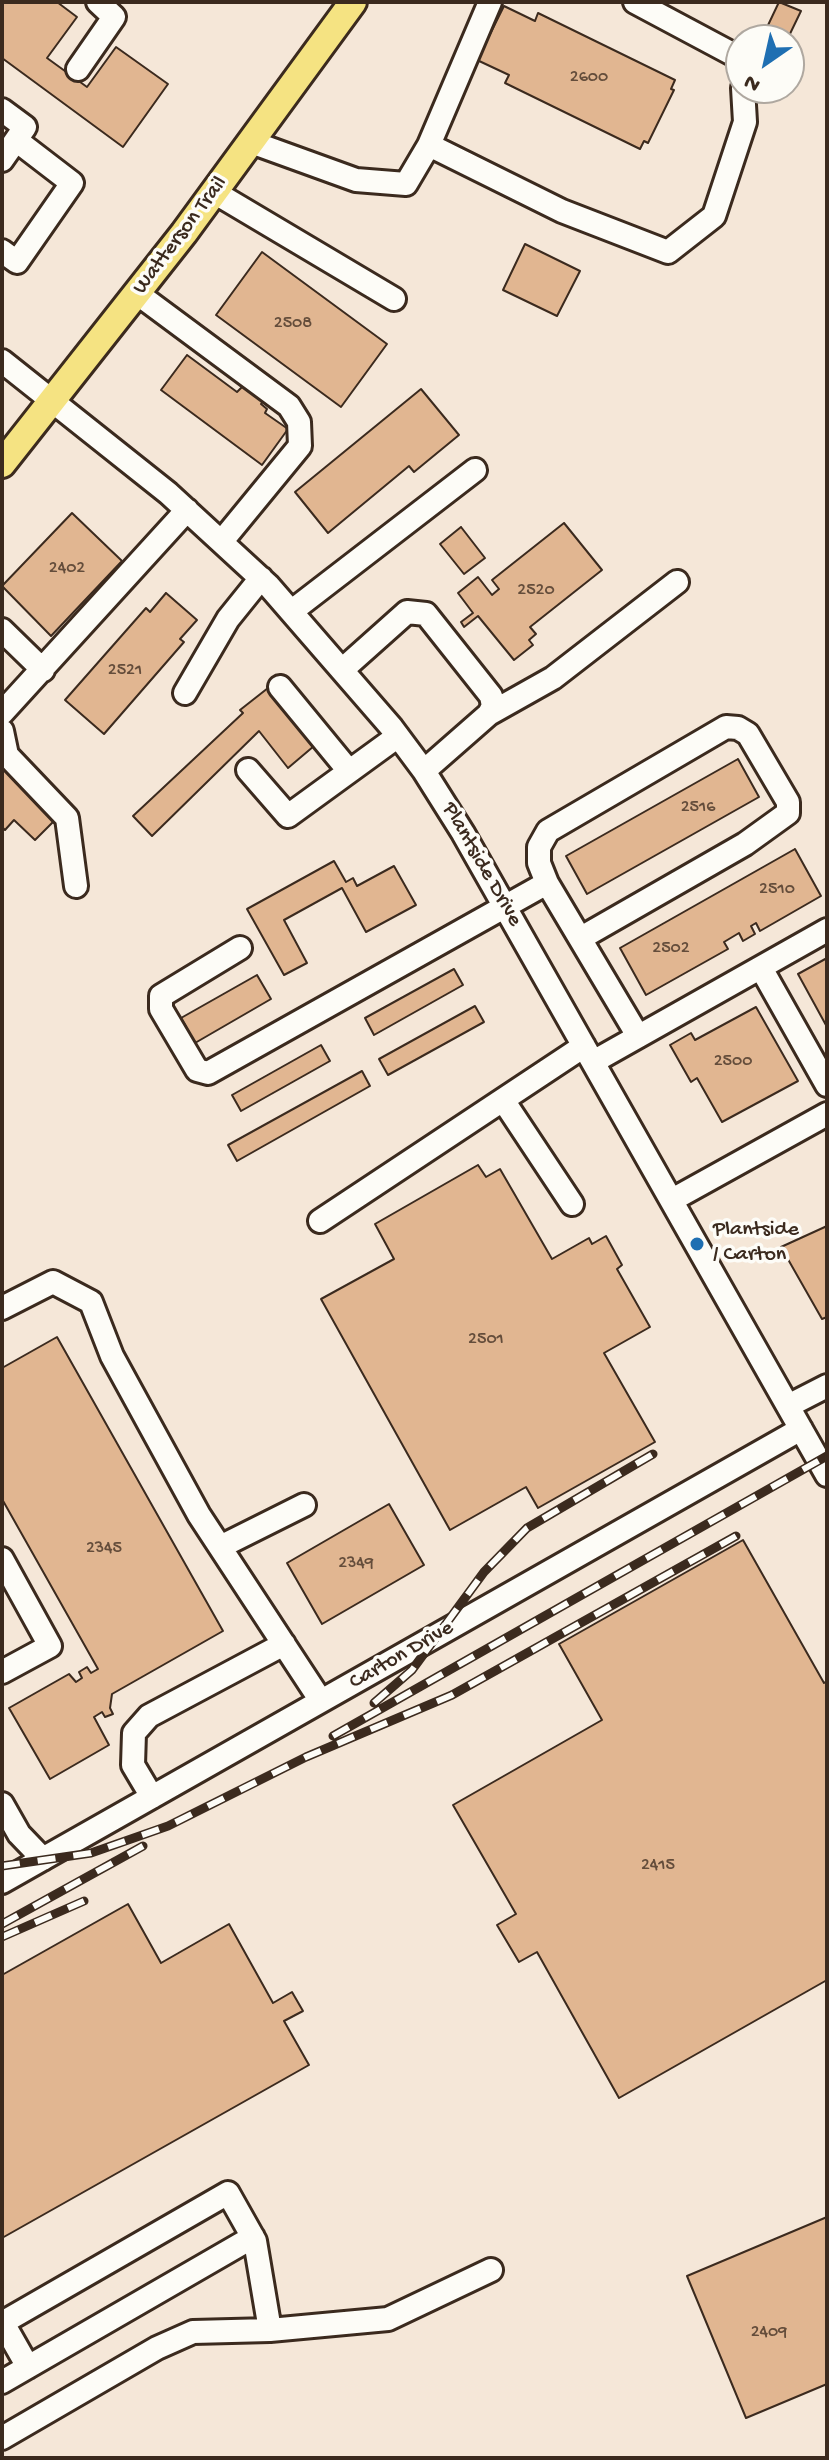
<!DOCTYPE html>
<style>
body{margin:0}
#map{position:relative;width:829px;height:2460px;overflow:hidden;background:#fdfcf7;font-family:"Gochi Hand",sans-serif}
canvas{display:block}
.frame{position:absolute;inset:0;border:4px solid #3b2a1e;pointer-events:none}
.north{position:absolute;left:725px;top:24px;width:80px;height:80px;box-sizing:border-box;background:#fdfcf7;border:2px solid #afa8a0;border-radius:50%;rotate:214deg;font-size:22px;font-weight:700;line-height:32px;text-align:center;color:#3b2a1e}
.north::after{content:'';display:block;margin:auto;width:28px;height:36px;background:#1f6fb2;clip-path:polygon(50% 0,100% 100%,50% 72%,0 100%)}
</style>
<div id="map">
<canvas width="829" height="2460"></canvas>
<div class="frame"></div>
<div class="north">N</div>
</div>
<script>
const g = document.querySelector('canvas').getContext('2d');
g.lineJoin = 'round';
function paint(path, color) {
  g.fillStyle = color;
  g.fill(path, 'evenodd');
}
function poly(rows) {
  const path = new Path2D();
  for (const r of rows) {
    path.moveTo(r[0], r[1]);
    for (let i = 2; i < r.length; i += 2) path.lineTo(r[i], r[i + 1]);
  }
  return path;
}
function strokePath(path, color, width, dash) {
  g.strokeStyle = color;
  g.lineWidth = width;
  g.lineCap = dash ? 'butt' : 'round';
  g.setLineDash(dash || []);
  g.stroke(path);
}
function label(font, color, halo, rows, align = 'center') {
  g.font = font + ' "Gochi Hand",sans-serif';
  g.lineWidth = 7;
  g.setLineDash([]);
  g.textBaseline = 'middle';
  g.strokeStyle = halo;
  g.fillStyle = color;
  for (const [text, x, y, turn = 0] of rows) {
    g.save();
    g.translate(x, y);
    g.rotate((+turn || 0) * Math.PI / 180);
    g.textAlign = isNaN(turn) ? turn : align;
    if (halo) g.strokeText(text, 0, 0);
    g.fillText(text, 0, 0);
    g.restore();
  }
}
paint(poly([
 [2,2,827,2,827,2458,2,2458],
 [741,40,789,40,789,88,741,88]
]), '#f5e7d8');
const building = poly([
 [2,2,57,2,77,17,47,58,87,87,116,47,168,84,123,147,2,58,2,2],
 [779,2,801,11,787,40,761,40,779,2],
 [504,6,535,21,538,13,675,80,671,89,674,90,648,143,644,141,640,149,505,83,509,75,477,60,504,6],
 [525,244,580,271,557,316,503,290,525,244],
 [262,252,387,344,341,407,216,315,262,252],
 [187,355,237,392,243,386,263,401,261,404,267,409,265,413,288,429,262,465,161,390,187,355],
 [421,389,459,435,414,472,409,466,328,533,295,492,421,389],
 [72,513,122,561,51,636,2,586,72,513],
 [564,523,602,570,530,627,536,634,529,640,533,645,514,660,478,616,464,627,461,622,473,613,458,593,478,577,492,595,499,589,492,580,564,523],
 [461,527,485,558,464,574,440,544,461,527],
 [166,593,197,620,180,639,184,642,104,734,65,700,146,608,150,612,166,593],
 [268,688,314,746,288,768,259,731,152,836,133,816,243,713,240,710,268,688],
 [738,759,759,797,587,894,566,856,738,759],
 [2,761,59,816,35,840,14,820,5,830,2,827,2,761],
 [795,849,821,896,760,931,756,923,751,926,755,934,743,941,739,933,724,942,728,949,646,995,620,948,795,849],
 [334,861,346,882,353,878,357,886,394,866,416,905,366,932,342,888,284,920,307,963,284,975,247,909,334,861],
 [827,958,827,1027,798,974,827,958],
 [454,969,463,985,374,1035,365,1018,454,969],
 [257,975,271,999,195,1043,181,1018,257,975],
 [475,1006,484,1022,388,1075,379,1059,475,1006],
 [756,1007,798,1081,722,1122,697,1078,691,1082,670,1045,691,1033,695,1040,756,1007],
 [321,1045,330,1061,241,1111,232,1095,321,1045],
 [362,1071,370,1086,237,1161,228,1145,362,1071],
 [478,1165,486,1177,500,1169,552,1259,589,1238,592,1244,606,1236,622,1265,617,1269,650,1327,604,1353,655,1442,538,1508,526,1487,450,1530,321,1299,394,1259,375,1224,478,1165],
 [827,1226,827,1317,822,1319,781,1247,827,1226],
 [57,1337,223,1631,112,1694,110,1708,113,1714,105,1717,102,1712,94,1717,109,1745,50,1779,9,1708,69,1674,76,1682,82,1678,79,1672,87,1667,91,1673,98,1669,2,1499,2,1368,57,1337],
 [389,1504,424,1565,322,1624,287,1563,389,1504],
 [743,1540,824,1683,827,1681,827,1980,619,2098,537,1952,519,1962,497,1925,516,1914,453,1805,602,1720,559,1644,743,1540],
 [128,1904,161,1963,229,1924,273,2003,292,1992,303,2011,284,2021,309,2065,2,2238,2,1975,128,1904],
 [827,2217,827,2384,746,2418,687,2276,827,2217]
]);
paint(building, '#e1b691');
strokePath(building, '#3b2a1e', 2);
const minor = poly([
 [635,2,740,58,741,69],
 [78,69,114,17,98,2],
 [2,110,25,127,2,160],
 [251,142,356,180,406,184,429,145,490,2],
 [429,145,562,211,668,252,714,216,745,122,743,88],
 [214,192,394,299],
 [2,251,17,262,72,183,16,140],
 [138,294,289,406,299,422,300,446,222,541],
 [2,361,168,493,268,585,392,728,424,771,463,833,827,1475],
 [292,611,475,470],
 [2,630,43,670],
 [342,670,407,612,426,614,491,696,493,706,489,714,424,771],
 [280,687,349,771],
 [185,693,228,619,261,578],
 [2,713,187,510],
 [489,714,553,678,677,582],
 [2,731,7,755,67,818,76,886],
 [248,770,288,816,398,736],
 [547,883,638,1036],
 [240,948,161,996,161,1009,197,1070,208,1073,547,883,539,863,539,847,548,831,726,727,738,728,748,734,788,802,788,813,745,844,581,938],
 [761,968,827,1085],
 [593,1062,827,930],
 [503,1100,572,1204],
 [672,1200,827,1114],
 [320,1221,584,1046],
 [2,1308,53,1282,91,1302,112,1356,199,1515,321,1701],
 [788,1406,827,1386],
 [220,1547,304,1505],
 [2,1559,50,1646,2,1672],
 [152,1797,133,1765,134,1733,149,1716,284,1644],
 [2,1804,19,1834,43,1859],
 [2,1882,801,1429],
 [2,2323,228,2193,255,2241,270,2330],
 [3,2323,28,2367],
 [2,2382,253,2237],
 [2,2438,157,2348,193,2332,270,2330,388,2319,491,2270]
]);
const major = poly([
 [2,464,184,233,353,2]
]);
strokePath(minor, '#3b2a1e', 28);
strokePath(major, '#3b2a1e', 32);
strokePath(minor, '#fdfcf7', 22);
strokePath(major, '#f5e382', 26);
const rail = poly([
 [374,1703,412,1670,484,1572,527,1528,653,1454],
 [333,1736,827,1456],
 [2,1866,91,1853,168,1826,306,1757,452,1695,736,1536],
 [2,1924,143,1846],
 [2,1937,84,1901]
]);
strokePath(rail, '#3b2a1e', 9);
strokePath(rail, '#fdfcf7', 6, [18]);
for (const [x, y, r, color] of [
 [697,1244,8,"#1f6fb2"]
]) {
  const dot = new Path2D();
  dot.arc(x, y, r, 0, 2 * Math.PI);
  g.fillStyle = color;
  g.fill(dot);
  strokePath(dot, '#fdfcf7', 3);
}
label('18px', '#644d3b', null, [
 ["2600",589,78],
 ["2508",293,324],
 ["2402",67,569],
 ["2520",536,591],
 ["2521",125,671],
 ["2516",698,808],
 ["2510",777,890],
 ["2502",671,949],
 ["2500",733,1062],
 ["2501",486,1340],
 ["2345",104,1549],
 ["2349",356,1564],
 ["2415",658,1866],
 ["2409",769,2333]
]);
label('22px', '#3b2a1e', '#fdfcf7', [
 ["Watterson Trail",181,236,-53],
 ["Plantside Drive",481,865,60],
 ["Carton Drive",402,1656,-30]
]);
label('22px', '#3b2a1e', '#fdfcf7', [
 ["Plantside",713,1231],
 ["/ Carton",713,1256]
], 'left');
</script>
